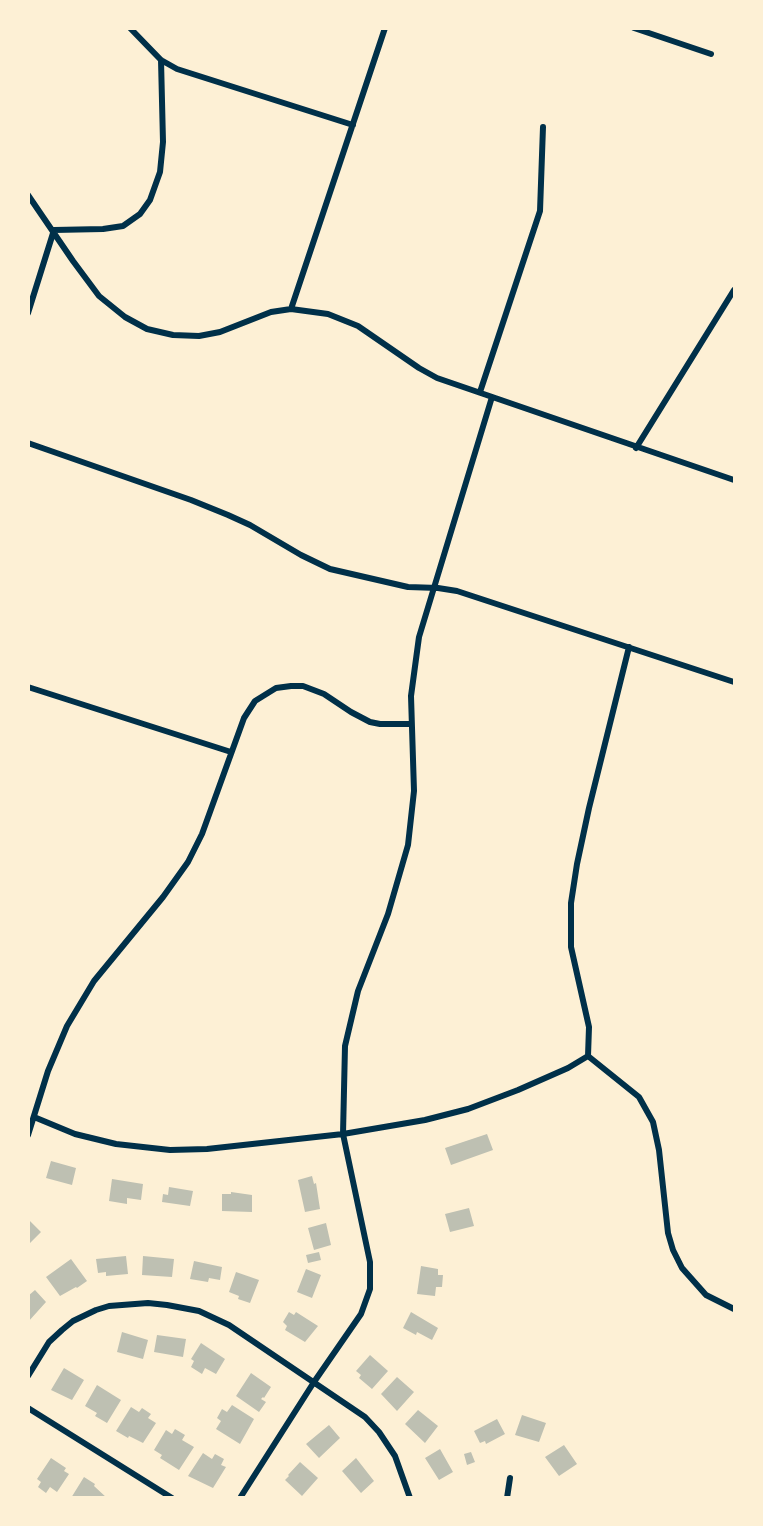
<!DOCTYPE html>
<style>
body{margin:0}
#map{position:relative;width:763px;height:1526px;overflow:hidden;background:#fdf0d5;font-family:Jost,sans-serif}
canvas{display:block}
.frame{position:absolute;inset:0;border:30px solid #fdf0d5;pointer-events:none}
</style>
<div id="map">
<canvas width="763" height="1526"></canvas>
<div class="frame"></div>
</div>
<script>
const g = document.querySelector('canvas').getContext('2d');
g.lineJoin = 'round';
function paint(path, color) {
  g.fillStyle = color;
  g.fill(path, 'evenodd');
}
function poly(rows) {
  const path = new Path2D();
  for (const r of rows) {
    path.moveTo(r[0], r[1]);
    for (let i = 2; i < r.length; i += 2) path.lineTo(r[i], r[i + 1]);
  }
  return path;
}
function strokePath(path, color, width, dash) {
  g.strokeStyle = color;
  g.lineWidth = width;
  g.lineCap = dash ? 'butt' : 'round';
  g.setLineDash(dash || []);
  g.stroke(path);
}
paint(poly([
 [487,1134,493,1150,451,1165,445,1148],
 [51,1161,76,1168,72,1185,46,1178],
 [312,1176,314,1184,316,1183,320,1209,305,1212,298,1180],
 [112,1179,143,1184,141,1200,127,1198,127,1204,109,1201],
 [169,1187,193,1191,190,1206,162,1202,163,1194,168,1195],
 [231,1192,252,1195,252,1212,222,1211,222,1194,231,1194],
 [469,1208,474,1226,450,1232,445,1214],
 [28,1219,41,1232,28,1245],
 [326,1223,331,1245,314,1250,308,1228],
 [319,1252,321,1260,308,1263,306,1255],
 [126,1256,128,1274,106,1276,106,1272,98,1273,96,1259],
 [143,1256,174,1259,172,1277,142,1275],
 [71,1259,87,1281,77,1288,76,1287,60,1296,46,1277],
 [194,1261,222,1267,220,1280,209,1278,208,1282,190,1279],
 [421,1266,438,1269,438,1275,443,1275,442,1287,436,1287,435,1296,417,1294],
 [306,1269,321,1275,312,1298,297,1292],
 [236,1272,259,1280,250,1303,238,1299,239,1296,229,1292],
 [35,1290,46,1302,28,1322,28,1296],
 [289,1312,294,1315,296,1312,318,1326,305,1342,285,1330,287,1326,283,1322],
 [411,1312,438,1328,432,1340,417,1332,416,1335,403,1328],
 [122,1332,148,1340,143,1359,117,1352],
 [157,1335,186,1339,183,1357,154,1352],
 [201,1343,225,1359,216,1374,205,1368,202,1374,191,1367,194,1361,191,1359],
 [370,1355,388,1371,372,1389,359,1378,361,1375,356,1371],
 [64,1368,84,1380,72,1400,51,1390],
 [251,1373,271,1387,264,1398,263,1397,261,1399,266,1402,259,1412,236,1396],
 [397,1377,414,1392,397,1411,381,1394],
 [97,1385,121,1400,107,1423,95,1416,97,1413,85,1406],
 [232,1405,254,1419,240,1444,216,1429,221,1421,217,1418,222,1409,227,1412],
 [131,1407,139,1412,142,1408,151,1414,148,1418,156,1423,143,1443,129,1436,128,1438,116,1431],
 [418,1410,438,1426,425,1443,405,1424],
 [522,1415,546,1423,539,1442,515,1435],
 [497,1419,505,1434,486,1444,485,1441,480,1443,474,1431],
 [329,1425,340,1438,319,1458,306,1444],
 [175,1429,185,1435,182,1440,194,1447,179,1470,160,1458,162,1455,154,1450,166,1430,172,1434],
 [564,1445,577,1464,559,1476,545,1457],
 [440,1449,453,1472,439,1480,425,1458],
 [471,1452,475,1462,467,1465,464,1454],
 [203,1453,212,1459,215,1454,224,1459,221,1465,226,1467,213,1488,188,1476],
 [51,1458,66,1468,64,1471,69,1474,57,1492,50,1487,46,1493,38,1487,41,1482,37,1479],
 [356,1458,374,1481,361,1493,342,1471],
 [300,1462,318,1478,302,1496,285,1480,289,1476,288,1475],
 [84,1477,95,1484,94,1486,107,1498,71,1498]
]), '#bec0b2');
strokePath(poly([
 [130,28,161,60,177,69,353,125],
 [634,28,711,54],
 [28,195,73,261,99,296,125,317,147,329,173,335,199,336,220,332,271,312,291,309,328,314,358,326,419,368,437,378,734,480],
 [291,309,385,28],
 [28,313,54,230,103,229,123,226,140,214,150,200,160,172,163,142,161,60],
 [480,392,540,211,543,127],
 [28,443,191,500,228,515,250,525,301,555,330,569,408,587,438,588,457,591,734,682],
 [636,448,734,290],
 [28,687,231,752],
 [588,1056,589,1027,571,947,571,903,577,864,589,808,629,647],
 [588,1056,639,1097,653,1122,659,1150,668,1233,673,1250,682,1268,706,1295,734,1309],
 [34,1117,75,1134,116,1144,170,1150,207,1149,343,1134,425,1120,468,1109,518,1090,568,1068,588,1056],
 [28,1135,48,1071,67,1026,94,981,163,897,188,862,202,834,244,718,255,701,276,688,291,686,303,686,324,694,351,712,370,722,380,724,411,724],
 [28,1376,49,1342,62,1330,73,1321,96,1310,109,1306,148,1303,167,1305,199,1311,229,1325,365,1417,379,1432,395,1456,410,1498],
 [28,1408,172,1498],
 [240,1498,314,1382,361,1314,370,1289,370,1262,343,1134,345,1046,358,991,388,914,408,845,414,791,411,696,419,637,492,397],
 [507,1498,510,1478]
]), '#003049', 6);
</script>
